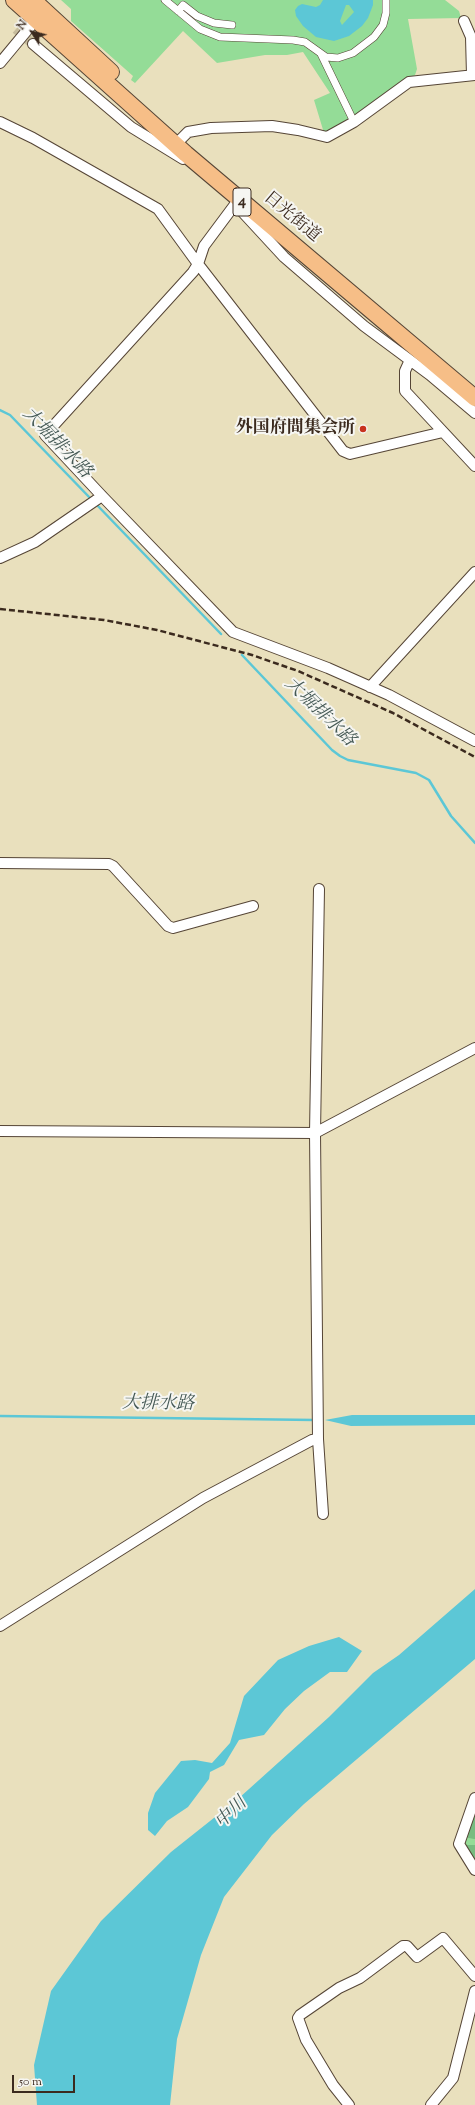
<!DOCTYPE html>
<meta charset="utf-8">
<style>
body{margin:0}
#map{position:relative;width:475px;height:2105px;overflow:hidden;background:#e9e0bd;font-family:"Sorts Mill Goudy",serif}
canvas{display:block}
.north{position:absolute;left:12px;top:12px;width:40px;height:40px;-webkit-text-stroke:3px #f6f6f2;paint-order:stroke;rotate:306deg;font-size:11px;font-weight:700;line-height:16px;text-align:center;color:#3b2a1e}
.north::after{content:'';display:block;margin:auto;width:14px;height:18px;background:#3b2a1e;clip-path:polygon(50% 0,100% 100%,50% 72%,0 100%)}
.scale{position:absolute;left:12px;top:2075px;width:63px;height:18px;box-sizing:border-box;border:2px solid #3b2a1e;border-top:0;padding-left:5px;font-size:12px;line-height:14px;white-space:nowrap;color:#3b2a1e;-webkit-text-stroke:3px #f6f6f2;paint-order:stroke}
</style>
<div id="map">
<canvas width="475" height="2105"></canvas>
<div class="north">N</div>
<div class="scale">50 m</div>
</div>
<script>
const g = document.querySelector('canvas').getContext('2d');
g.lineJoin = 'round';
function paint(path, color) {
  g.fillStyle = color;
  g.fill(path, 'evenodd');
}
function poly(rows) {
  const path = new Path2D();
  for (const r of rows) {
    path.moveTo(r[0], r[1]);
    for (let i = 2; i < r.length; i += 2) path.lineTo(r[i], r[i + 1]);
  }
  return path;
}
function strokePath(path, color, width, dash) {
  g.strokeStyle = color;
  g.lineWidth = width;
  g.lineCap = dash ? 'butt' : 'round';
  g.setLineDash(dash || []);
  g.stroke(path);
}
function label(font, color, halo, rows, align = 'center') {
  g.font = font + ' "Sorts Mill Goudy","Noto Serif JP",serif';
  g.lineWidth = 4;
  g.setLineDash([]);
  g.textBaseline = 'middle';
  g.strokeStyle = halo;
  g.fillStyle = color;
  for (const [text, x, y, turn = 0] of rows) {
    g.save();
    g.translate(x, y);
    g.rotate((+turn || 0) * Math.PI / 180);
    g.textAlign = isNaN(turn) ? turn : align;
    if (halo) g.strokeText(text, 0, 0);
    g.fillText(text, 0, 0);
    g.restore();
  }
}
paint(poly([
 [61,0,445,0,459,11,461,18,408,19,417,69,415,75,356,118,324,133,314,100,330,93,303,52,287,55,265,55,217,63,183,31,135,83,131,80,133,76,71,21,71,9],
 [475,1808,475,1862,463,1840]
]), '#94dc97');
paint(poly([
 [475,1808,475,1839,474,1839,464,1837],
 [465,1845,475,1845,475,1862]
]), '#77bc80');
paint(poly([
 [323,0,373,0,373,5,368,18,362,26,349,36,334,41,316,37,303,26,296,16,295,10,298,6,302,4,316,7,320,5],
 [346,5,349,5,354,12,342,25,340,21],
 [352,1415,475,1415,475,1425,351,1426,325,1420],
 [475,1589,475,1659,304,1804,272,1835,224,1897,201,1955,177,2039,170,2105,37,2105,34,2065,51,1991,101,1921,171,1852,239,1798,329,1717,373,1673,399,1655],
 [339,1637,362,1651,347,1672,330,1672,304,1691,285,1709,264,1735,239,1740,224,1765,210,1772,209,1779,188,1807,167,1821,155,1836,148,1830,148,1813,155,1793,181,1761,195,1760,212,1763,230,1743,244,1696,278,1660,309,1646]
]), '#5cc7d6');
strokePath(poly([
 [0,410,10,415,91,499],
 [96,504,221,634],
 [242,655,332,750,340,756,348,760,416,773,429,780,451,816,475,843],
 [0,1416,315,1420]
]), '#5cc7d6', 2.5);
strokePath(poly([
 [16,29,33,44]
]), '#c6bc9d', 10, [10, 5]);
const pedestrian = poly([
 [165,0,200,29,220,37,293,40,305,42,326,57,338,58,353,53,374,37,383,25,386,13,386,0],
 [178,11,183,5,197,16,214,23,232,25],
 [321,54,354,122]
]);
const minor = poly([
 [464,21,471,37,472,75],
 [33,44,131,127,183,159],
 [0,63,39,16],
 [0,122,33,138,158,209,198,264,343,451,350,454,443,432],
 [175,145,188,132,211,128,272,126,298,130,327,137,354,122,409,82,475,75],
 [239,199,204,246,198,264,193,272,45,435,102,496,233,632,328,668,389,695,475,741],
 [236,205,284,257,364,326,430,375,475,413],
 [410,360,405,371,405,391,475,466],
 [0,558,35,542,102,496],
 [370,687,475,572],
 [0,863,109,864,113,866,168,926,173,928,253,906],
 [319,889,315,1133,318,1439,323,1514],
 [0,1131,315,1133,475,1048],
 [0,1626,203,1498,312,1440,318,1439],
 [475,1798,459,1844,475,1870],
 [349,2105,333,2085,306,2040,298,2018,300,2015,339,1988,360,1978,403,1946,407,1946,417,1957,443,1938,475,1976],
 [431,2105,453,2078,475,1991]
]);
const trunk = poly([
 [14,0,186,154,475,398],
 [33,0,111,72]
]);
strokePath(pedestrian, '#554536', 8);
strokePath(minor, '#554536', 12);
strokePath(trunk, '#554536', 18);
strokePath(pedestrian, '#fff', 7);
strokePath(minor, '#fff', 10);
strokePath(trunk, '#f6be87', 16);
strokePath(poly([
 [0,609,104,620,157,630,252,655,298,671,393,713,475,757]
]), '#3b2a1e', 2.5, [6, 3]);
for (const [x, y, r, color] of [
 [363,429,4,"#c8321e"]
]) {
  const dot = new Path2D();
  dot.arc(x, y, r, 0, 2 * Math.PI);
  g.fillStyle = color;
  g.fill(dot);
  strokePath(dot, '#f6f6f2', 1.5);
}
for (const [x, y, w] of [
 [242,202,18]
]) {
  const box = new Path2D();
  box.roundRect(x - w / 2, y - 14, w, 28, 3);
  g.fillStyle = '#f6f6f2';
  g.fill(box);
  strokePath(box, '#3b2a1e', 1);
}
label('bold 16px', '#3b2a1e', null, [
 ["4",242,202]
]);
label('17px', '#3b2a1e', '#f6f6f2', [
 ["日光街道",291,218,40]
]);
label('bold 17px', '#3b2a1e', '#f6f6f2', [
 ["外国府間集会所",355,429]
], 'right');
label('italic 18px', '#455955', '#f6f6f2', [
 ["大堀排水路",56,444,46],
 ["大堀排水路",319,713,44],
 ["大排水路",158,1405,1],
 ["中川",232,1814,-44]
]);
</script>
